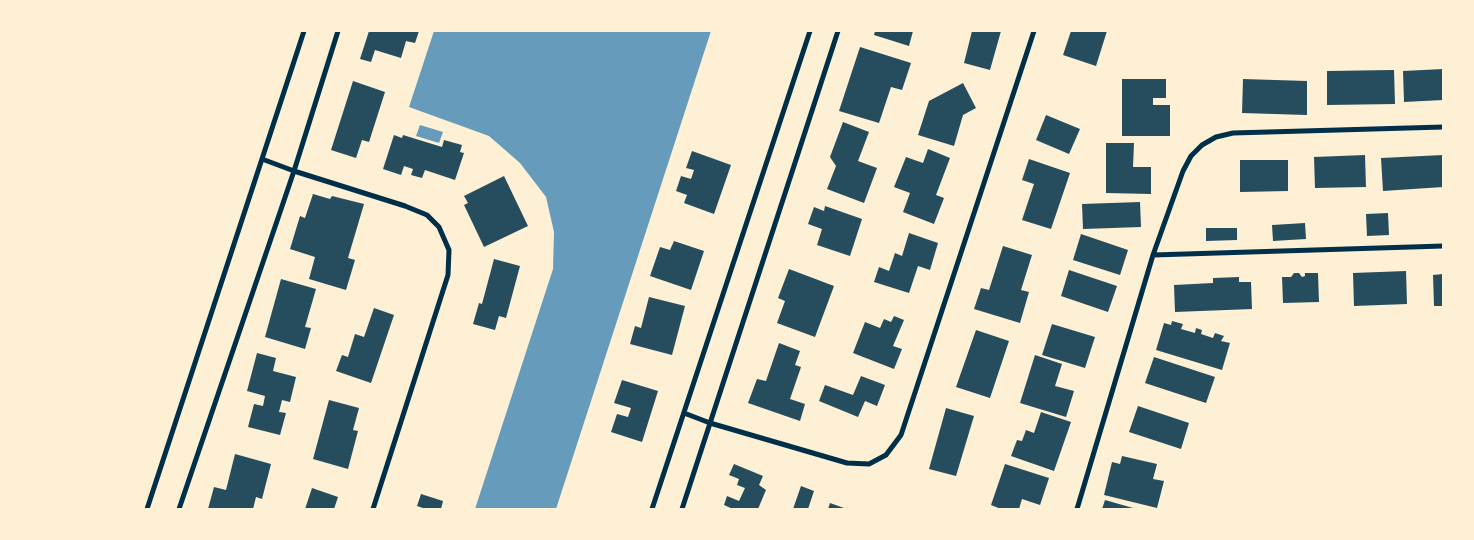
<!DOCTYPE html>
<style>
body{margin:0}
#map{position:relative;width:1474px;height:540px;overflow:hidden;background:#fdf0d5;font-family:Karla,sans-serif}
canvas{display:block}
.frame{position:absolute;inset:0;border:32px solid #fdf0d5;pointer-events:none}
</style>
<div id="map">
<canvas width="1474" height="540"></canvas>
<div class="frame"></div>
</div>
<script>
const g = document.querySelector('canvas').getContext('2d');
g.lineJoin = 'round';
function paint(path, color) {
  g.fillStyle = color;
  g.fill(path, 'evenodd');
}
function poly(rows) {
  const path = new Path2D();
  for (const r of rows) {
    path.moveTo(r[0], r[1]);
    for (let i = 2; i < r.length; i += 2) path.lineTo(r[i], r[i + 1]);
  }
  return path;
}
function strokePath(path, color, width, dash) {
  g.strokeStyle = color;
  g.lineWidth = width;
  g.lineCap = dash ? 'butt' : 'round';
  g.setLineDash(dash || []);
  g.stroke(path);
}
paint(poly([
 [434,31,711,31,556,509,475,509,553,269,554,232,546,197,520,163,489,136,409,107],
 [420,125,443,132,439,143,416,136]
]), '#669bbc');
paint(poly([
 [369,31,419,31,415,43,406,41,401,58,375,50,371,62,360,59],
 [875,31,913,31,909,46,874,35],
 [972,31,1001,31,990,70,964,63],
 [1071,31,1107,31,1096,66,1063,55],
 [860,47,911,63,902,90,891,87,879,123,839,111],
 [1443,69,1443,100,1404,102,1403,71],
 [1394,70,1395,104,1327,105,1327,71],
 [1122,79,1166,79,1166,98,1153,98,1153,105,1170,105,1170,136,1122,136],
 [1243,79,1307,81,1307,115,1242,113],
 [353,81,385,92,369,142,362,140,356,158,331,150],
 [963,83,976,108,963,115,954,146,918,135,929,101],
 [1046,115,1080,129,1069,154,1036,140],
 [843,122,869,132,858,161,877,168,864,203,827,189,836,166,830,157],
 [394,135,402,138,403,135,442,147,444,140,462,145,460,152,464,153,455,180,425,170,422,178,411,175,413,169,404,166,401,175,383,169],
 [1106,143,1134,143,1133,167,1151,167,1151,194,1106,193],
 [928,149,950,158,936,195,944,198,934,224,903,212,910,193,894,187,906,157,923,163],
 [692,151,731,165,714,214,684,203,687,195,676,191,681,176,691,179,694,170,686,168],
 [1365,155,1366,187,1315,188,1314,157],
 [1443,155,1443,187,1383,191,1381,158],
 [1029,159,1070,173,1051,229,1022,220,1034,184,1022,180],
 [1240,160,1288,160,1288,191,1240,192],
 [504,176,528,226,484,247,464,205,468,203,464,196],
 [313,194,330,199,332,196,364,204,348,258,355,260,346,290,309,279,315,257,290,249,300,216,305,218],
 [1140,202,1141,227,1083,229,1082,204],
 [825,206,862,219,850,256,817,245,822,229,808,224,814,207,824,211],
 [1388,213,1389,235,1367,236,1366,214],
 [1305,223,1306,239,1273,241,1272,225],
 [1206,228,1237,228,1237,240,1206,241],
 [909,233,938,243,930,270,918,266,909,293,874,282,879,267,889,271,895,253,902,256],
 [1081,234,1128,250,1120,275,1073,260],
 [674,241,704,251,691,290,650,276,660,247,670,250],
 [1003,246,1032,255,1021,290,1029,292,1020,323,974,309,981,288,989,290],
 [494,259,520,266,506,318,499,316,495,330,473,324,479,303,482,304],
 [789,269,834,286,815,337,777,323,785,301,778,298],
 [1069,270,1117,286,1108,312,1061,296],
 [1406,271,1407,304,1354,306,1353,273],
 [1294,273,1299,273,1302,277,1305,276,1305,273,1318,273,1319,302,1283,303,1282,277,1291,277],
 [1443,274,1443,306,1434,306,1433,275],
 [1239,277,1239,282,1251,282,1252,309,1175,312,1174,285,1213,283,1213,278],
 [281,279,316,289,305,327,311,328,305,349,265,337],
 [649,297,685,306,672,355,630,344,635,326,641,328],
 [374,308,394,315,371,383,336,371,342,355,348,357,355,334,364,337],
 [894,316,904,320,893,346,902,349,894,369,853,353,865,322,880,328,884,319,891,322],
 [1172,321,1183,324,1181,329,1195,333,1196,328,1202,330,1201,334,1213,338,1215,333,1224,336,1221,341,1230,343,1222,370,1156,350,1164,323,1171,325],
 [1052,324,1095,337,1085,368,1042,355],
 [976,330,1009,341,990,398,956,387],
 [779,343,800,351,795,365,801,367,790,399,805,404,800,421,748,403,757,379,766,381],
 [257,353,276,358,273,371,296,377,290,402,282,400,279,412,286,413,280,435,248,427,254,404,263,406,265,396,247,391],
 [1035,355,1062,364,1055,386,1074,391,1066,417,1020,403],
 [1154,357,1215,377,1206,403,1145,383],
 [861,376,885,385,877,406,865,401,858,417,819,401,825,385,853,395],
 [622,380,658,391,642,442,611,432,617,414,628,417,631,408,614,403],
 [329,400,359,408,353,430,358,431,348,469,313,459],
 [1138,406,1189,423,1181,449,1129,432],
 [946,408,974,416,956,476,929,469],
 [1041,412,1071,422,1054,471,1011,456,1017,440,1022,441,1026,430,1034,433],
 [235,454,271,464,262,499,256,497,253,509,208,509,214,487,226,490],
 [1122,456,1157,464,1153,479,1164,481,1157,508,1104,495,1112,462,1120,464],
 [734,464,763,476,759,485,766,490,758,509,733,509,724,505,727,496,739,501,745,488,737,485,739,479,729,475],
 [1005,464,1049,478,1040,505,1022,499,1019,509,1001,509,991,505],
 [801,486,814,491,808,509,793,509],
 [312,488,338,497,334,509,305,509],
 [421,494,443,501,441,509,426,509,417,506],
 [1105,500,1133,508,1133,509,1102,509],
 [830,503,844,508,844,509,828,509]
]), '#264d5e');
strokePath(poly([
 [262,159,294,171,405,206,427,215,439,227,449,250,448,275,373,509],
 [1153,255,1443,246],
 [684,413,710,423,847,463,869,464,886,455,901,435,1034,31],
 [147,509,304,31],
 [179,509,294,171,338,31],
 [652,509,810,31],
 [682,509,838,31],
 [1077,509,1153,255,1183,171,1191,156,1202,145,1216,137,1233,133,1443,127]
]), '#003049', 5);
</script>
